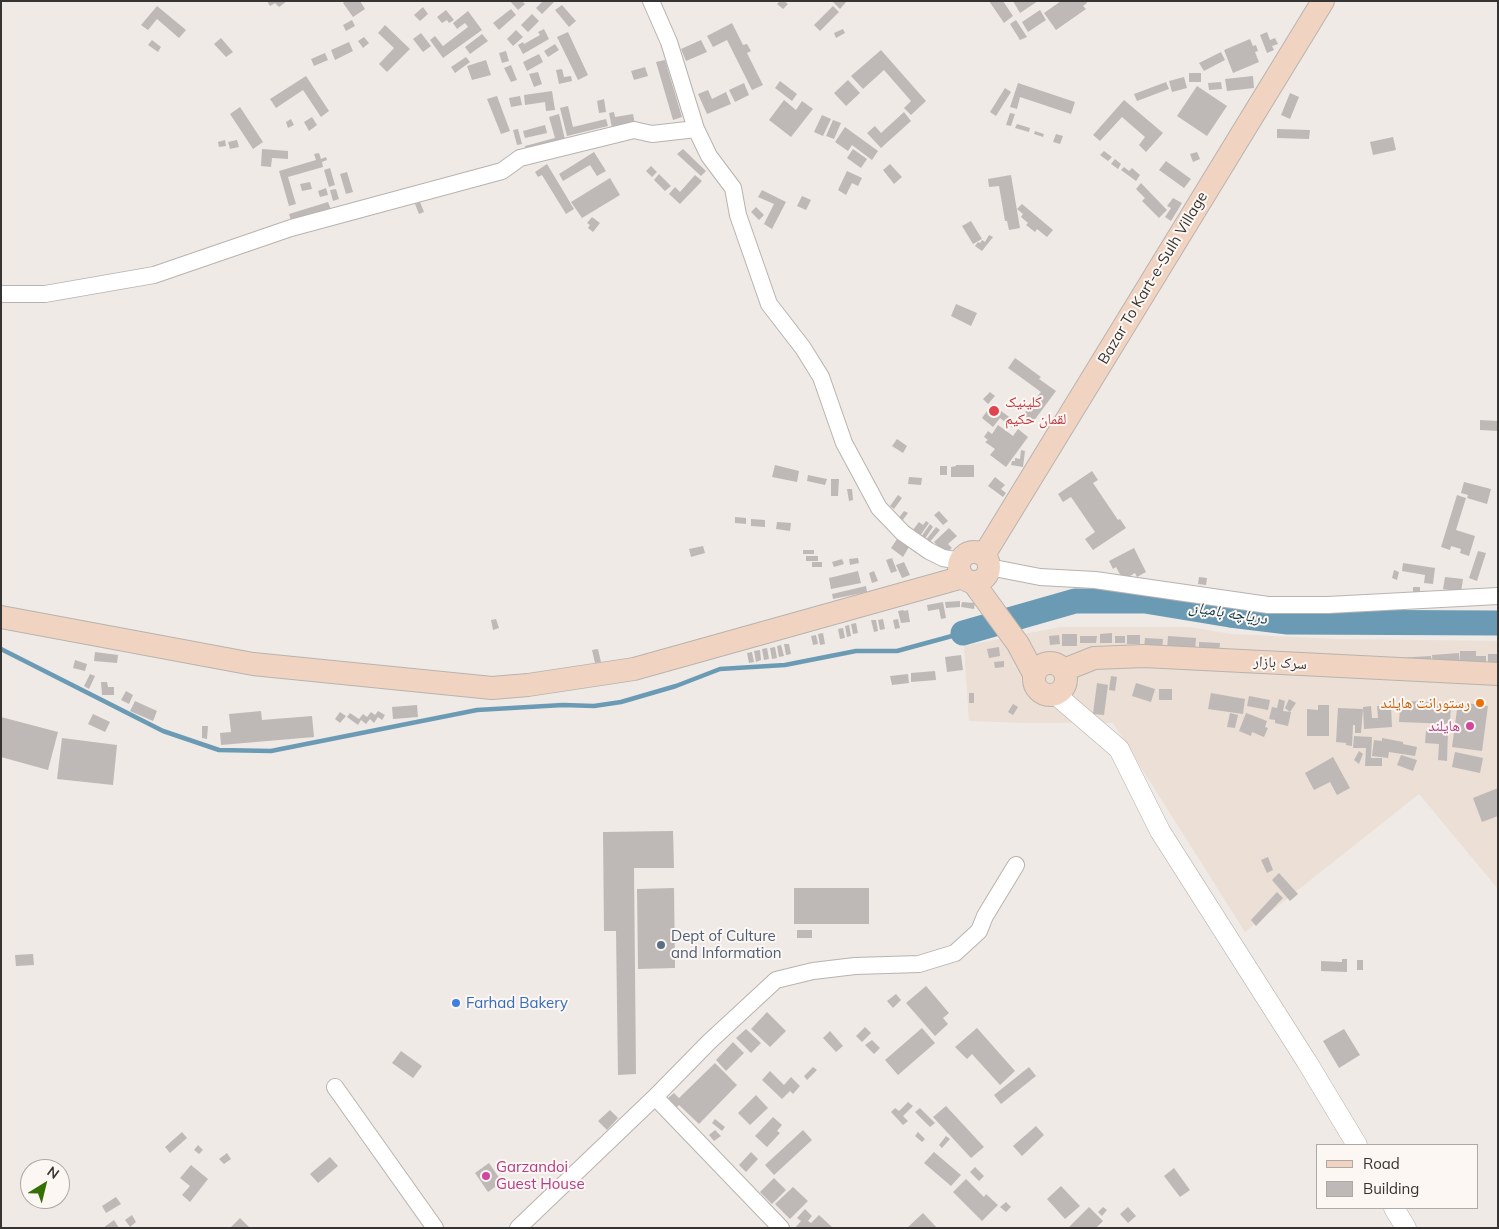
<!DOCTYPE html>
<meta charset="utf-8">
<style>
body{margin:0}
#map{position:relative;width:1499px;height:1229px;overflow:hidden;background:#efeae6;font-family:Mulish,sans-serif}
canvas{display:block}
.frame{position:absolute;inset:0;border:2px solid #363432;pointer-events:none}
.legend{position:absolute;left:1316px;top:1144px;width:162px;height:65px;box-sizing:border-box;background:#fcf7f3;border:1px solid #ada9a6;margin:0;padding:6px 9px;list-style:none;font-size:15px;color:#363432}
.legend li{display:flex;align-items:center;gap:10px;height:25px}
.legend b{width:25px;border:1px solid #ada9a6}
.north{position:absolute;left:20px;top:1159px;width:50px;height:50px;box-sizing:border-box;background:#fcf7f3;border:1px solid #ada9a6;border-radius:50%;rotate:36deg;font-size:14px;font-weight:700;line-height:20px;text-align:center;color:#363432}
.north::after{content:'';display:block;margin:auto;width:18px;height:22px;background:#347102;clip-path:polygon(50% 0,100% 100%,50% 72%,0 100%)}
</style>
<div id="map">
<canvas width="1499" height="1229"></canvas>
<div class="frame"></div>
<ul class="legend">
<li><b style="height:6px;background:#f0d4c1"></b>Road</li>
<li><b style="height:14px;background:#beb9b6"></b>Building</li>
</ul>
<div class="north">N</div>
</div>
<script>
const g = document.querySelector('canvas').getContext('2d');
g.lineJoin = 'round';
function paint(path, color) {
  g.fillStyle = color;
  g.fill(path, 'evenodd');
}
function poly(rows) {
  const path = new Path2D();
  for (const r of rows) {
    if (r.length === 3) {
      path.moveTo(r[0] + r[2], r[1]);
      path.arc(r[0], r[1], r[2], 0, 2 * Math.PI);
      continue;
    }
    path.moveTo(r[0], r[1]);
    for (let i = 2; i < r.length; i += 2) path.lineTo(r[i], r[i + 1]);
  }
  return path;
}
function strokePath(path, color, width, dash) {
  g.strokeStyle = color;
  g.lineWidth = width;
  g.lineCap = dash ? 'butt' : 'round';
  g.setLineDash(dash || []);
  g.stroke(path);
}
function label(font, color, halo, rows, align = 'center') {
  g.font = font + ' Mulish,"Noto Naskh Arabic",sans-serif';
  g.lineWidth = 4;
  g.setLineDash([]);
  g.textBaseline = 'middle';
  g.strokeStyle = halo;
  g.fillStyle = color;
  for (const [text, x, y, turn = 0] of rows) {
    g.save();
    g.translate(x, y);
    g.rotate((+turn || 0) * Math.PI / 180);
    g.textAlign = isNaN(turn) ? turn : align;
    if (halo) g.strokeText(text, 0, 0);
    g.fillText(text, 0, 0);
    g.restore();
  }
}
paint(poly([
 [1060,627,1189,627,1232,634,1335,639,1498,641,1498,889,1419,794,1245,932,1113,723,1025,723,969,721,964,646]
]), '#ebdfd6');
strokePath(poly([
 [1,649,163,731,219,750,271,751,477,710,563,705,594,706,621,702,676,686,720,669,785,665,856,651,897,651,963,633]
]), '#6b9bb4', 4.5);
strokePath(poly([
 [963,633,1075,601,1145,601,1230,615,1288,622,1498,623]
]), '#6b9bb4', 25);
paint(poly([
 [267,1,287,1,279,7,275,3,270,6],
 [345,1,360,1,365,9,353,17,343,3],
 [510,1,522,1,525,4,518,10],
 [543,1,555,1,542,14,536,8],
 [780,1,784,1,788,4,783,9,777,4],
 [832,1,847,1,840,9],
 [989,1,1003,1,1013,16,1004,23],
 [1013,1,1038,1,1020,13],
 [1061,1,1086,1,1087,3,1083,6,1086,9,1056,30,1044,13],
 [562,5,576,21,569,27,555,10],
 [157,6,186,30,179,38,157,19,148,30,141,25],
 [833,6,839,12,820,31,814,25],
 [423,7,428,14,420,21,414,15],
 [511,9,516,15,499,30,493,23],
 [446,10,454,20,449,23,447,20,442,23,437,17],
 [1040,10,1046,20,1028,32,1022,22],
 [468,11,482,30,443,58,430,40,435,36,443,46,468,27,465,23,457,29,453,23],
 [532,14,539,21,528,32,521,25],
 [352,20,355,26,346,31,343,25],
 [1016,20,1027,37,1020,40,1010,24],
 [732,23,743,45,747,44,751,51,747,53,763,85,752,90,727,40,713,47,707,36],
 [385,25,410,49,387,72,379,64,394,48,378,33],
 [544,29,549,39,523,54,518,45,523,42,524,44,540,35,538,32],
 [843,29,845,33,836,38,834,33],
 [516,30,523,37,513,46,507,39],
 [568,32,588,75,578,80,557,37],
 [1267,32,1270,40,1275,38,1278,44,1272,46,1274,50,1267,53,1260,35],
 [421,33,431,46,423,52,413,39],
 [482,34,488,41,470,54,465,47],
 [364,37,369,43,363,48,358,41],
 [221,38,233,52,226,57,214,44],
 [1250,39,1253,46,1256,45,1258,51,1255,52,1259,62,1233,73,1224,50],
 [152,40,161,47,158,52,148,45],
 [701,40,707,52,686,61,681,49],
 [349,42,353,51,335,60,331,50],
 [555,44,559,50,548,57,544,51],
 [881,50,926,101,911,115,904,108,911,101,884,70,863,89,851,76],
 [506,51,509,61,502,63,499,53],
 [1221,52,1225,60,1204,71,1199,63],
 [325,53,328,60,314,66,311,59],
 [539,54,543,62,527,71,523,62],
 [466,57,470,62,455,73,451,67],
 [486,60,491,75,472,80,467,66],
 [665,60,682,117,673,120,656,62],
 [511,65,517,80,511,82,504,68],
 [645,67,648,76,634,80,631,71],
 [562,69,564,77,571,76,572,81,559,84,556,70],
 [538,72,542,84,534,87,529,74],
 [1189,73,1201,73,1201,82,1189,82],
 [306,76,329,111,321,117,303,90,276,108,270,99],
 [1253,76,1254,88,1227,91,1225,79],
 [1184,77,1187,88,1172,92,1169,81],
 [848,80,860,93,846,106,834,93],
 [780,81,797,94,792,101,775,88],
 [1166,82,1169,89,1137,101,1134,94],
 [1221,82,1222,89,1209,90,1208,83],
 [744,83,749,95,735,102,729,90],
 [1018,83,1075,102,1071,114,1020,97,1017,109,1010,107],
 [1197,86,1227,106,1207,136,1177,116],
 [1005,88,1011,92,996,116,990,112],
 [708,90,712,99,726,92,731,104,707,114,698,94],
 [552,91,555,110,546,111,545,102,525,105,524,95],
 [1290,93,1299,97,1290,119,1281,115],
 [497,96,510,131,501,134,487,99],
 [520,96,522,105,511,107,509,98],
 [604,99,606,112,599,113,597,101],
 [784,100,796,110,802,101,813,109,791,137,769,120],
 [1124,100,1163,133,1146,152,1139,145,1145,137,1122,117,1100,141,1093,135],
 [568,106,573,127,606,119,608,126,567,136,560,108],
 [240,107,263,142,253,149,230,114],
 [614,112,615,117,633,114,635,124,612,128,609,113],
 [904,112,911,121,881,148,867,133,875,126,881,133],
 [1010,113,1015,114,1011,126,1006,125],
 [559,114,566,144,526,153,525,146,555,138,549,117],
 [822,115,831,119,823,136,814,132],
 [312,117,317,125,309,131,304,122],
 [291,119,294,125,288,128,286,122],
 [833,120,841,123,834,139,826,136],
 [1017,124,1030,128,1029,132,1015,128],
 [545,125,547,133,525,138,523,131],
 [845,127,878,151,872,160,852,145,848,151,835,142],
 [518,129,522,144,517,145,513,130],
 [1277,129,1310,130,1309,139,1277,138],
 [1035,131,1044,134,1043,137,1034,134],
 [1056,134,1063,136,1060,144,1053,142],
 [1393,137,1396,150,1373,155,1370,142],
 [225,140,226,146,219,147,218,142],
 [237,140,239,147,230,149,228,142],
 [262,149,288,151,288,159,272,158,271,167,261,166],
 [683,149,706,171,701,176,677,154],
 [853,149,867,159,861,168,847,158],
 [1104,151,1112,157,1108,161,1100,155],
 [594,152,606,171,597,176,590,165,563,181,559,174],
 [1197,152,1200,159,1193,162,1190,154],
 [319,153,321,159,326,157,327,160,322,162,323,167,288,177,296,204,289,206,279,171,316,160,314,154],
 [1115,159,1121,164,1118,169,1111,164],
 [1166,161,1191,179,1184,188,1159,170],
 [547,164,574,209,566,214,542,175,538,177,535,172],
 [890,164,902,177,894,184,883,170],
 [651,166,657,172,652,177,646,171],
 [1124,167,1129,171,1132,168,1140,175,1136,181,1121,170],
 [330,168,335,185,329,187,324,170],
 [847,171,862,178,858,186,852,183,846,195,838,190],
 [347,172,353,192,346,194,340,174],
 [659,174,671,186,665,191,654,180],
 [695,175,702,181,680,204,669,194,675,187,680,192],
 [1011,175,1020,228,1009,230,1007,221,1005,221,999,186,989,187,988,179],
 [610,178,620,195,582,218,571,202],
 [310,182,312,189,302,191,300,184],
 [1141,183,1167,210,1159,218,1142,201,1145,198,1136,189],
 [326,188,328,195,320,197,318,191],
 [336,189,339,199,333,201,330,190],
 [762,190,786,202,772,229,764,224,774,204,758,197],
 [802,196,811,200,806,210,797,206],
 [1173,198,1182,203,1171,221,1165,217,1171,208,1167,206],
 [328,202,332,212,292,224,289,214],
 [420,202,424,212,419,214,415,204],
 [1022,204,1053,230,1047,237,1037,229,1035,232,1026,225,1028,223,1021,217,1023,214,1017,209],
 [756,207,764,215,759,220,751,212],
 [592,217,600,223,593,232,588,228,590,225,587,223],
 [971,221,982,239,973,244,962,226],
 [989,235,993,237,982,251,975,246,978,242,980,243,982,240,985,242],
 [956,304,977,313,971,326,951,316],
 [1015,358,1041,377,1039,379,1056,391,1033,422,1023,415,1041,392,1008,368],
 [990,392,995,396,988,404,983,399],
 [992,404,1017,423,1013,428,1000,418,993,427,982,418],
 [1480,420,1498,421,1498,431,1480,430],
 [998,425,1013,436,1018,429,1028,437,1006,467,990,455,995,449,985,442,988,440,984,437,988,431,992,434],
 [897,439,907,446,903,453,892,446],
 [1021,450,1025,451,1023,467,1011,465,1012,461,1015,461,1015,458,1020,459],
 [775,465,799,471,797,482,772,477],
 [956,465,974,465,974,477,951,477,951,467,956,466],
 [940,466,947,466,947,475,940,475],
 [1092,471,1098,480,1093,483,1118,520,1120,519,1126,528,1093,550,1085,539,1095,532,1071,497,1063,502,1058,494],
 [808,475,827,479,825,485,807,481],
 [909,477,922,478,921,485,908,484],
 [995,477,1005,485,1001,489,1006,493,1003,497,988,486],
 [831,479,839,479,838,496,831,496],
 [1464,482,1491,489,1487,504,1467,498,1468,495,1461,493],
 [847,489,852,489,853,500,849,501],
 [898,495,902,498,894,509,890,506],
 [1457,495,1466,498,1456,530,1475,536,1469,556,1460,553,1461,549,1451,546,1450,550,1441,547],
 [904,511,908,513,902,521,898,519],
 [939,511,948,521,943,525,934,515],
 [735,517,746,518,746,524,735,523],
 [751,519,765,520,765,527,751,526],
 [926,521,929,523,920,536,912,531,919,522,923,525],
 [777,522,791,523,790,531,776,529],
 [930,524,933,527,924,540,921,537],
 [936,527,940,530,928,544,925,541],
 [949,528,957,536,948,544,952,548,945,554,934,542],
 [897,539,909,547,903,557,891,548],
 [703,546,705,553,691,557,689,549],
 [1134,548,1146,572,1137,577,1135,573,1123,580,1116,567,1113,569,1109,561],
 [803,550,814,550,814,554,803,554],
 [1478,551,1486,553,1477,581,1469,578],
 [806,556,818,556,818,561,806,561],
 [858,558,859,563,850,565,849,559],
 [892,558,897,571,891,573,886,560],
 [842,559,844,564,834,567,832,562],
 [812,562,822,562,822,567,812,567],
 [904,562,910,575,902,578,896,565],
 [1403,563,1435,568,1433,584,1424,583,1425,575,1402,571],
 [1394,570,1399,572,1397,580,1392,578],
 [858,571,861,583,831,589,829,578],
 [874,571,878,581,872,583,869,573],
 [1199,577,1207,578,1206,585,1198,584],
 [1445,577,1463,579,1461,592,1443,589],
 [866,586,867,592,833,599,832,594],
 [1413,587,1420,587,1420,592,1413,592],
 [960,601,960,607,946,608,945,602],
 [943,602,946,618,941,619,939,609,928,611,927,605],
 [962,602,975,603,974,609,961,607],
 [903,610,904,611,908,610,910,622,901,623,898,611],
 [496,619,499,628,493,630,491,620],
 [883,619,885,629,880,630,878,620],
 [898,619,900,628,895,629,893,620],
 [871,620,876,620,878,631,874,632],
 [856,623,858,633,853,634,851,624],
 [849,625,851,636,847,637,845,626],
 [843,628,845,638,840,639,838,629],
 [823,633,825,644,820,645,818,634],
 [1112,633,1112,643,1100,643,1100,634],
 [1062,634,1077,634,1077,646,1062,646],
 [816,635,818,644,813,645,811,636],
 [1059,635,1060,644,1050,645,1049,636],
 [1127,635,1140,635,1140,644,1127,644],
 [1080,636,1097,636,1096,643,1080,643],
 [1115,636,1125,636,1125,643,1115,643],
 [1168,636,1196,638,1195,652,1167,649],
 [1145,638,1163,639,1162,649,1144,648],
 [1199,642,1220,643,1219,654,1199,654],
 [784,644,789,644,791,654,786,655],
 [781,645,784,656,779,657,777,646],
 [775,647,777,658,772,659,770,648],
 [999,647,1000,656,989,658,987,649],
 [767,648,769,659,764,660,762,649],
 [598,649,601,662,595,663,592,650],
 [760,650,761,660,756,662,754,651],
 [1460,651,1476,651,1476,656,1486,656,1486,664,1460,665],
 [95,652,118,655,117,663,94,661],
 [752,652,754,662,749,663,747,653],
 [1459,653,1460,666,1433,667,1432,655],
 [1488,654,1498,654,1498,667,1488,667],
 [961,655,963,670,947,672,945,657],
 [1431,656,1431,666,1396,658],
 [75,660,87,664,85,671,73,668],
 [1004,661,1004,667,995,668,994,662],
 [935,671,936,680,911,682,911,673],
 [90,674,95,676,89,689,84,686],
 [908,674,909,683,892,685,890,676],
 [1111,676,1117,677,1115,691,1109,690],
 [101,682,107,682,108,687,114,687,114,695,102,695],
 [1097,683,1108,685,1104,715,1093,714],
 [1136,683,1155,689,1151,702,1132,696],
 [1159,689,1172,689,1172,700,1159,700],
 [126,691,133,695,129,704,121,700],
 [969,693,974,693,974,703,969,703],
 [1211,693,1245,699,1243,714,1208,709],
 [1249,696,1270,700,1268,710,1247,706],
 [1279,699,1285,701,1283,711,1291,712,1288,726,1275,723,1275,720,1269,719,1272,707,1277,708],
 [1289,699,1296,703,1290,712,1285,708],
 [135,701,157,711,153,721,130,711],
 [1408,701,1451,703,1450,724,1399,722,1400,708,1408,708],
 [1458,702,1488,706,1482,751,1452,747],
 [1013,704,1018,707,1013,715,1008,712],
 [417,705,418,717,393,719,392,707],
 [1318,705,1329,705,1329,736,1307,736,1307,709,1318,710],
 [1391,705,1392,727,1364,729,1363,707,1371,706,1372,718,1378,718,1377,706],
 [1338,708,1363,709,1361,733,1355,733,1355,725,1353,725,1352,746,1346,745,1346,743,1336,742],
 [261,711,262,720,312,716,314,737,221,745,220,733,231,732,229,714],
 [378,711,385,715,382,720,378,717,374,723,370,719,366,724,361,720,358,725,347,717,350,713,359,719,363,714,367,717,371,712,375,715],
 [340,712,346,716,340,723,335,719],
 [1230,713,1238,715,1235,728,1227,727],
 [1246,713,1267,721,1265,727,1268,728,1264,737,1252,732,1251,736,1239,731],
 [93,714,110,722,105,732,88,724],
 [1,717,58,732,48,770,1,757],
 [202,726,208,726,207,739,202,738],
 [1426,731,1448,732,1447,761,1438,760,1439,744,1425,743],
 [1354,736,1372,737,1371,758,1382,758,1382,766,1365,766,1366,748,1353,748],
 [62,738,117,745,113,785,57,779],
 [1382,738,1403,742,1403,744,1417,747,1415,756,1389,752,1388,758,1372,756,1374,740,1382,741],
 [1359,751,1363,754,1359,764,1354,760],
 [1455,752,1483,758,1480,773,1452,767],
 [1401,755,1417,760,1413,771,1397,765],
 [1333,757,1350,788,1337,795,1330,782,1314,790,1305,773],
 [1498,788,1498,816,1482,822,1473,798],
 [673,831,674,868,634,868,636,1074,618,1075,616,931,604,931,603,832],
 [1268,857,1273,870,1267,873,1261,860],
 [1279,873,1298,894,1290,901,1272,880],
 [674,888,675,968,638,969,637,889],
 [794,888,869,888,869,924,794,924],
 [1277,892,1283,898,1256,926,1251,920],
 [797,930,812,930,812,938,797,938],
 [33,954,34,965,16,966,15,955],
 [1342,959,1347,959,1347,972,1321,971,1321,961,1342,962],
 [1357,960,1363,960,1363,970,1357,970],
 [926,986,949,1013,943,1018,948,1024,935,1036,906,1003],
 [896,994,901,1000,893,1008,887,1001],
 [767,1012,786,1031,770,1047,751,1029],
 [865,1027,871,1033,862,1042,856,1036],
 [922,1028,935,1043,898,1075,885,1060],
 [977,1028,1015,1071,1000,1085,972,1054,967,1059,955,1047],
 [746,1029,761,1043,751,1053,736,1038],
 [1344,1029,1360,1055,1339,1068,1323,1041],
 [830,1031,843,1046,836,1052,823,1038],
 [872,1040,880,1048,874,1054,865,1045],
 [733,1042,744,1053,726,1071,716,1060],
 [401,1051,422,1066,413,1078,392,1063],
 [715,1063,737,1085,699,1124,679,1105,677,1107,668,1098,674,1093,679,1098],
 [813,1067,817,1070,807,1080,804,1076],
 [1029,1067,1036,1076,1001,1104,994,1095],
 [770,1071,784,1085,791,1077,800,1086,793,1094,790,1091,782,1099,762,1080],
 [756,1095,768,1108,750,1125,738,1113],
 [908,1102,913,1106,903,1116,908,1121,903,1125,891,1112,895,1108,899,1111],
 [946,1106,984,1147,971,1158,933,1117],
 [920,1108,935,1123,930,1127,915,1112],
 [610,1110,618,1118,607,1130,598,1121],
 [773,1117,782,1125,777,1131,780,1133,767,1147,755,1136],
 [715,1119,725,1127,722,1131,712,1123],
 [1036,1126,1044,1135,1022,1156,1013,1146],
 [715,1130,721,1136,714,1141,709,1135],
 [803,1130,812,1140,774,1175,765,1165],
 [182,1132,187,1138,170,1153,165,1147],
 [918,1132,925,1139,922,1142,915,1136],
 [946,1136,950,1139,942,1148,939,1145],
 [198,1145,203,1150,199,1154,194,1150],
 [751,1152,758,1159,746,1172,739,1165],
 [934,1152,961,1175,951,1186,924,1163],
 [227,1153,231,1159,224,1164,219,1159],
 [330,1157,338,1166,318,1183,310,1174],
 [489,1163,502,1182,488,1192,475,1173],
 [191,1165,208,1179,190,1202,182,1195,190,1186,180,1178],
 [975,1167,984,1176,979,1181,970,1172],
 [1174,1168,1190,1190,1180,1197,1164,1176],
 [774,1178,786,1190,772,1204,760,1192],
 [966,1179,984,1197,986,1194,998,1205,982,1221,953,1192],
 [1061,1186,1080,1206,1065,1219,1047,1199],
 [793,1187,808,1201,790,1219,775,1204],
 [116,1197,121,1204,106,1213,102,1206],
 [1006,1202,1011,1207,1006,1212,1000,1207],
 [1089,1207,1103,1221,1096,1228,1068,1228],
 [1103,1207,1107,1210,1102,1216,1098,1212],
 [1128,1207,1136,1216,1128,1223,1120,1214],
 [805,1209,812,1216,808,1221,811,1223,819,1215,833,1228,795,1228,801,1221,797,1218],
 [923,1213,937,1228,907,1228],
 [132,1215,136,1222,130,1227,125,1220],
 [240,1218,250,1228,230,1228],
 [114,1220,119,1228,103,1228]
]), '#beb9b6');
const minor = poly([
 [651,1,669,42,696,129,709,156,733,188,738,215,769,304,803,348,821,377,844,443,879,508,903,533,929,551,943,558,961,561],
 [1,294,45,294,154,275,291,228,502,171,520,158,634,130,652,134,696,129],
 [989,567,1040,577,1095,580,1268,605,1328,605,1498,596],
 [335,1087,435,1228],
 [655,1097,781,1228],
 [518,1228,655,1097,709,1042,776,980,813,971,855,966,919,964,955,953,979,931,985,916,1016,865]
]);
const tertiary = poly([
 [1055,694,1119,749,1160,831,1307,1062,1357,1145],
 [1394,1208,1406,1228]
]);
const secondary = poly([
 [974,567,15],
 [984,555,1323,1],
 [973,582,1018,644,1034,674],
 [1,617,253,664,492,688,528,685,634,669,963,577],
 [1050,679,16],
 [1064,670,1094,658,1144,656,1498,674]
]);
strokePath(minor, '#b8b3af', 18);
strokePath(tertiary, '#b8b3af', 21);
strokePath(secondary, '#b8b3af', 24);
strokePath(minor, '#fff', 16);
strokePath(tertiary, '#fff', 20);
strokePath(secondary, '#f0d4c1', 22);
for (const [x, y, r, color] of [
 [994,411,6,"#e0444e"],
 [1480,703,5,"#e8710a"],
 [1470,726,5,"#d1479c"],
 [661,945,5,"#5c6f8a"],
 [456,1003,5,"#3f7fe0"],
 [486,1176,5,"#d1479c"]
]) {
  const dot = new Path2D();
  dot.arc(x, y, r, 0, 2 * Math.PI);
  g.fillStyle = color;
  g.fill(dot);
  strokePath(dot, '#fcf7f3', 2);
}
label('15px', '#363432', '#fcf7f3', [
 ["Bazar To Kart-e-Sulh Village",1153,278,-59],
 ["سرک بازار",1280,663,3]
]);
label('15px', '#be3a42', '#fcf7f3', [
 ["کلینیک",1005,402],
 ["لقمان حکیم",1005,419]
], 'left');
label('15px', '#c56008', '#fcf7f3', [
 ["رستورانت هایلند",1470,703]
], 'right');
label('15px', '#b23c85', '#fcf7f3', [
 ["هایلند",1460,726],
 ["Garzandoi",496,1167,"left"],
 ["Guest House",496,1184,"left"]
], 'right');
label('15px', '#4e5e75', '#fcf7f3', [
 ["Dept of Culture",671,936],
 ["and Information",671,953]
], 'left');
label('15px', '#366cbe', '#fcf7f3', [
 ["Farhad Bakery",466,1003]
], 'left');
label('italic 16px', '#0b3649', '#fcf7f3', [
 ["دریاچه بامیان",1228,613,9]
]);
</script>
